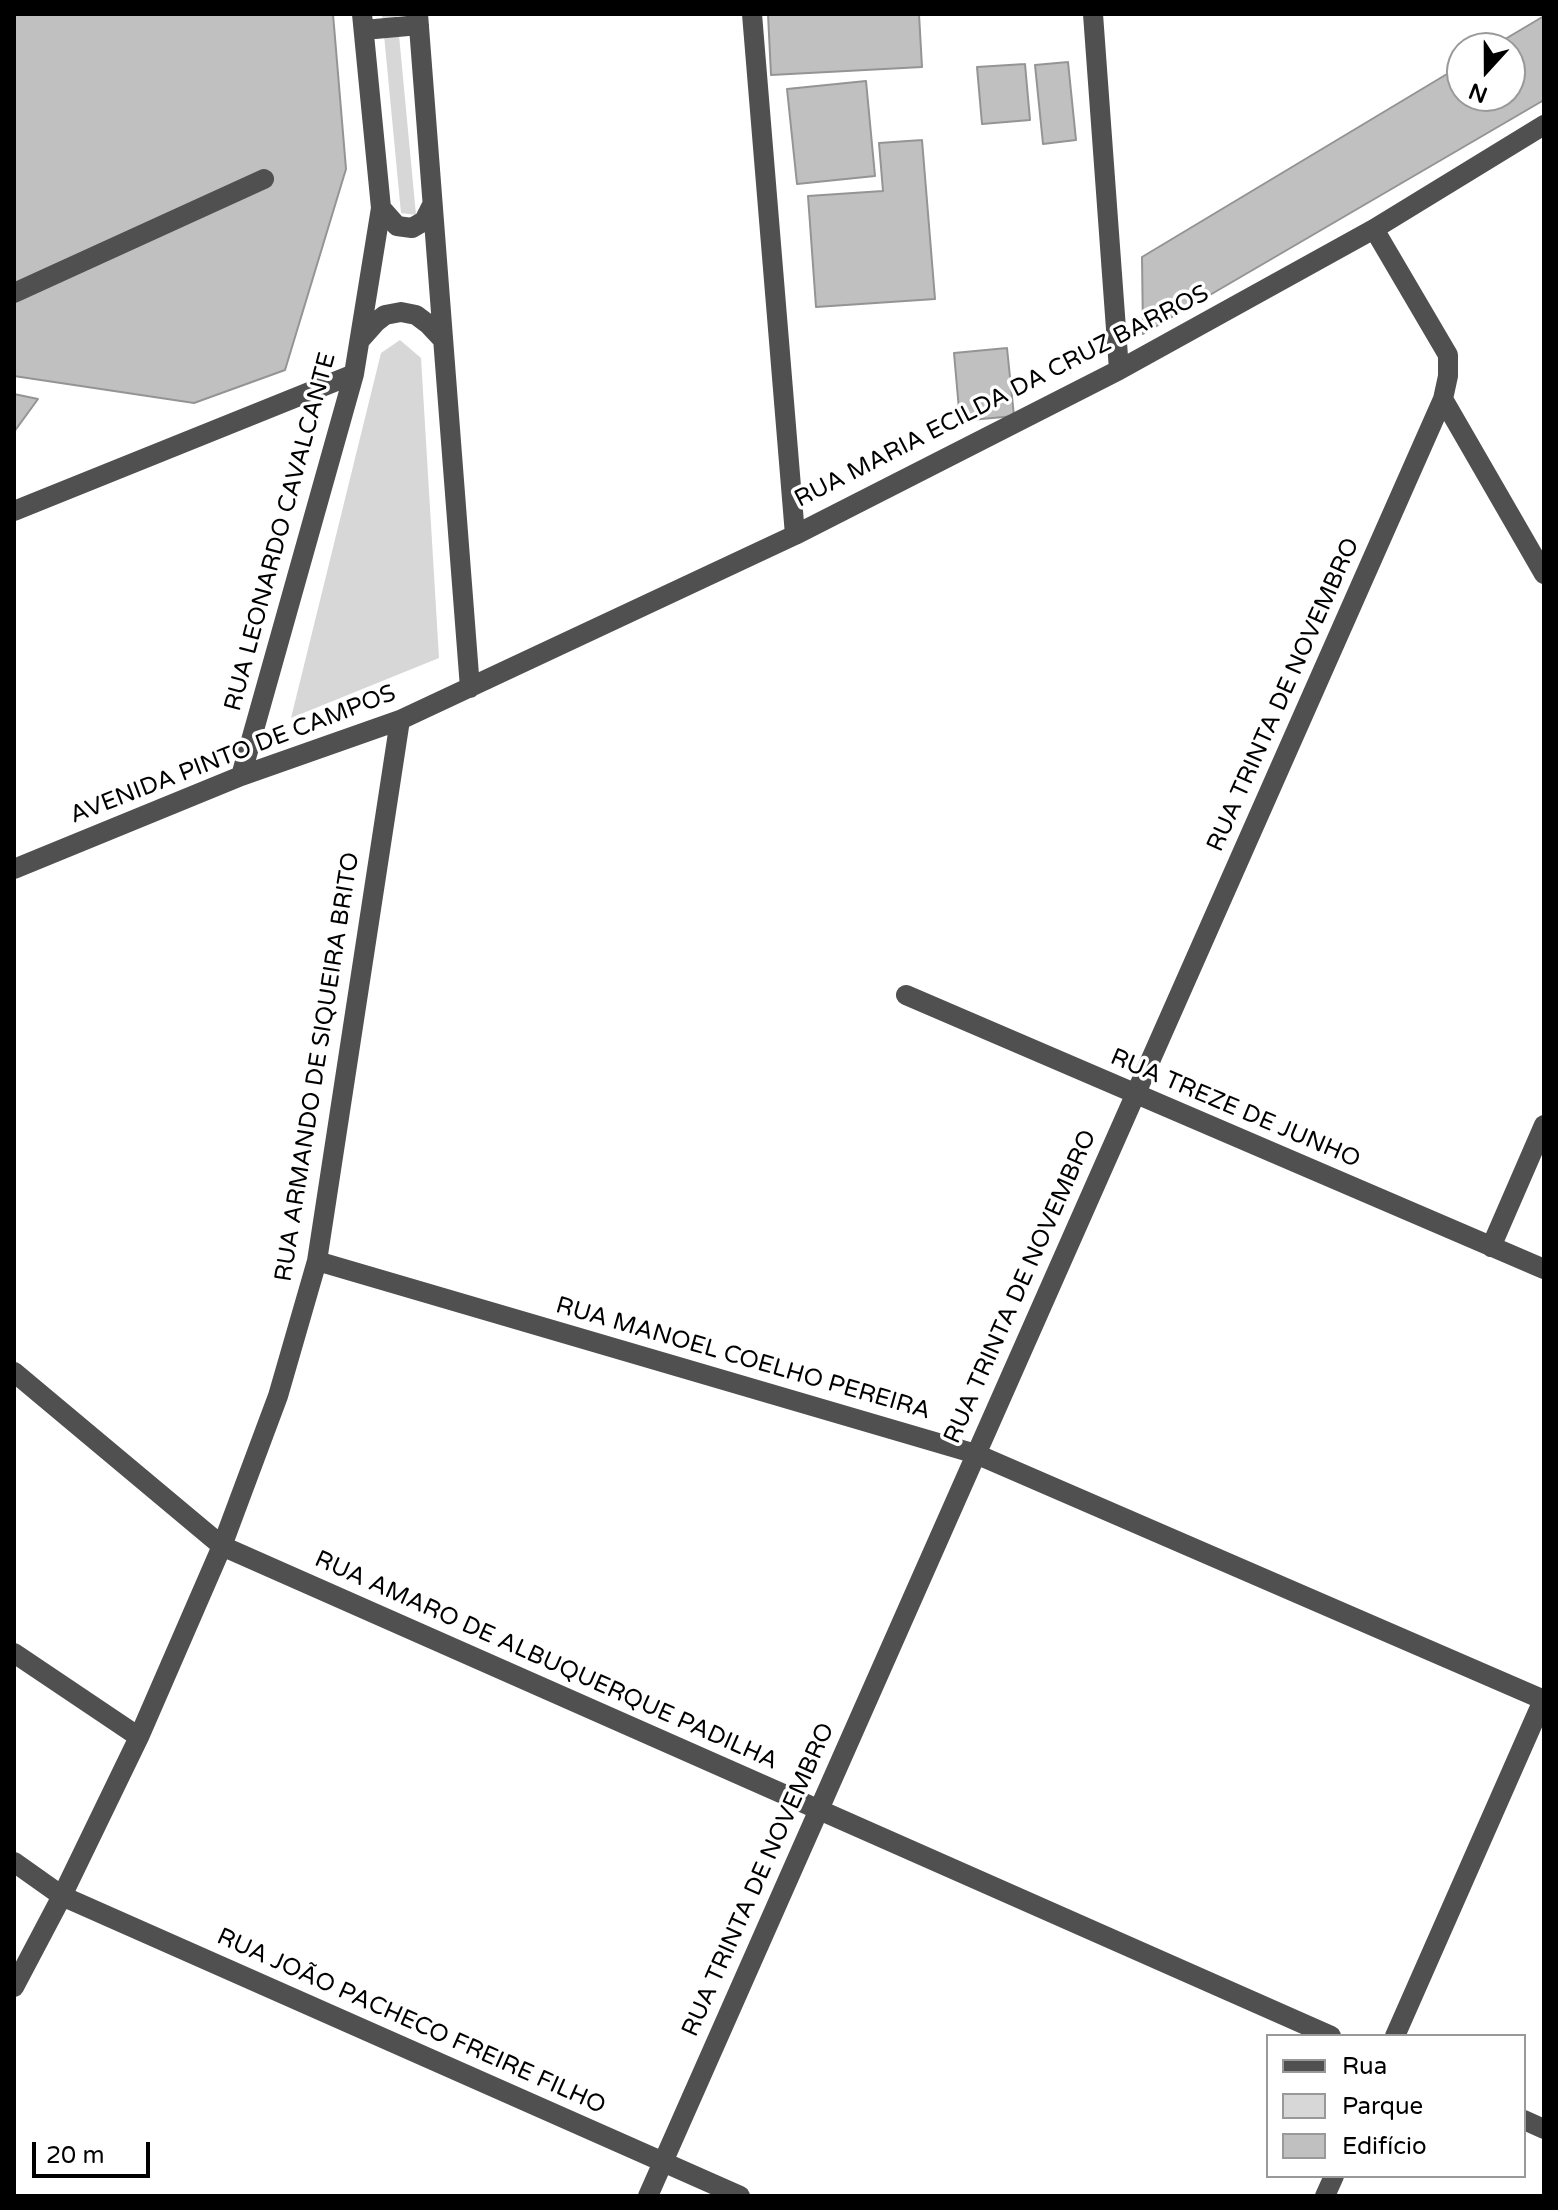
<!DOCTYPE html>
<meta charset="utf-8">
<style>
body{margin:0}
#map{position:relative;width:1558px;height:2210px;overflow:hidden;background:#fff;font-family:"Varela Round",sans-serif}
canvas{display:block}
.frame{position:absolute;inset:0;border:16px solid #000;pointer-events:none}
.legend{position:absolute;left:1266px;top:2034px;width:260px;height:144px;box-sizing:border-box;background:#fff;border:2px solid #999;margin:0;padding:10px 14px;list-style:none;font-size:24px;color:#000}
.legend li{display:flex;align-items:center;gap:16px;height:40px}
.legend b{width:40px;border:2px solid #999}
.north{position:absolute;left:1446px;top:32px;width:80px;height:80px;box-sizing:border-box;background:#fff;border:2px solid #999;border-radius:50%;rotate:201deg;font-size:22px;font-weight:700;line-height:32px;text-align:center;color:#000}
.north::after{content:'';display:block;margin:auto;width:28px;height:36px;background:#000;clip-path:polygon(50% 0,100% 100%,50% 72%,0 100%)}
.scale{position:absolute;left:32px;top:2142px;width:118px;height:36px;box-sizing:border-box;border:4px solid #000;border-top:0;padding-left:10px;font-size:24px;line-height:28px;white-space:nowrap;color:#000;-webkit-text-stroke:6px #fff;paint-order:stroke}
</style>
<div id="map">
<canvas width="1558" height="2210"></canvas>
<div class="frame"></div>
<ul class="legend">
<li><b style="height:10px;background:#505050"></b>Rua</li>
<li><b style="height:22px;background:#d7d7d7"></b>Parque</li>
<li><b style="height:22px;background:#c0c0c0"></b>Edifício</li>
</ul>
<div class="north">N</div>
<div class="scale">20 m</div>
</div>
<script>
const g = document.querySelector('canvas').getContext('2d');
g.lineJoin = 'round';
function paint(path, color) {
  g.fillStyle = color;
  g.fill(path, 'evenodd');
}
function poly(rows) {
  const path = new Path2D();
  for (const r of rows) {
    path.moveTo(r[0], r[1]);
    for (let i = 2; i < r.length; i += 2) path.lineTo(r[i], r[i + 1]);
  }
  return path;
}
function strokePath(path, color, width, dash) {
  g.strokeStyle = color;
  g.lineWidth = width;
  g.lineCap = dash ? 'butt' : 'round';
  g.setLineDash(dash || []);
  g.stroke(path);
}
function label(font, color, halo, rows, align = 'center') {
  g.font = font + ' "Varela Round",sans-serif';
  g.lineWidth = 7;
  g.setLineDash([]);
  g.textBaseline = 'middle';
  g.strokeStyle = halo;
  g.fillStyle = color;
  for (const [text, x, y, turn = 0] of rows) {
    g.save();
    g.translate(x, y);
    g.rotate((+turn || 0) * Math.PI / 180);
    g.textAlign = isNaN(turn) ? turn : align;
    if (halo) g.strokeText(text, 0, 0);
    g.fillText(text, 0, 0);
    g.restore();
  }
}
paint(poly([
 [382,14,397,14,416,215,401,213],
 [400,340,421,358,439,658,291,718,381,353]
]), '#d7d7d7');
const building = poly([
 [14,14,333,14,346,169,285,370,194,403,14,376,14,14],
 [768,14,919,14,922,67,771,75,768,14],
 [1544,16,1544,100,1143,334,1142,257,1462,65,1462,96,1510,96,1510,48,1490,48,1544,16],
 [1068,62,1076,140,1043,144,1035,65,1068,62],
 [1025,64,1030,120,982,124,977,67,1025,64],
 [866,81,875,176,797,184,787,89,866,81],
 [922,140,935,299,816,307,808,196,883,191,879,143,922,140],
 [1007,348,1014,416,960,421,954,353,1007,348],
 [14,394,38,399,14,432,14,394]
]);
paint(building, '#c0c0c0');
strokePath(building, '#949494', 2);
strokePath(poly([
 [418,14,470,688],
 [752,14,795,535],
 [1093,14,1119,370],
 [364,30,419,25],
 [381,208,397,226,412,228,424,221,432,205],
 [14,293,264,179],
 [360,340,376,322,385,315,401,312,416,315,428,324,443,340],
 [1443,399,1544,574],
 [14,511,354,374],
 [241,776,354,374,381,208,362,14],
 [14,869,241,776,400,720,795,535,1119,370,1374,229,1544,125],
 [906,995,1544,1269],
 [1491,1247,1544,1125],
 [317,1261,976,1454,1544,1700],
 [14,1372,222,1546,1331,2036],
 [14,1653,139,1737],
 [14,1862,62,1896,740,2196],
 [14,1987,62,1896,139,1737,222,1546,278,1396,317,1261,400,720],
 [1395,2036,1544,1698],
 [1524,2120,1544,2129],
 [648,2196,1443,399,1448,376,1448,355,1374,229],
 [1325,2196,1334,2176]
]), '#505050', 20);
label('24px', '#000', '#fff', [
 ["RUA MARIA ECILDA DA CRUZ BARROS",1002,397,-27],
 ["RUA LEONARDO CAVALCANTE",281,532,-75],
 ["RUA TRINTA DE NOVEMBRO",1284,695,-66],
 ["AVENIDA PINTO DE CAMPOS",233,755,-21],
 ["RUA ARMANDO DE SIQUEIRA BRITO",318,1067,-81],
 ["RUA TREZE DE JUNHO",1235,1109,23],
 ["RUA TRINTA DE NOVEMBRO",1021,1287,-66],
 ["RUA MANOEL COELHO PEREIRA",743,1359,16],
 ["RUA AMARO DE ALBUQUERQUE PADILHA",546,1661,24],
 ["RUA TRINTA DE NOVEMBRO",759,1880,-66],
 ["RUA JOÃO PACHECO FREIRE FILHO",411,2022,24]
]);
</script>
